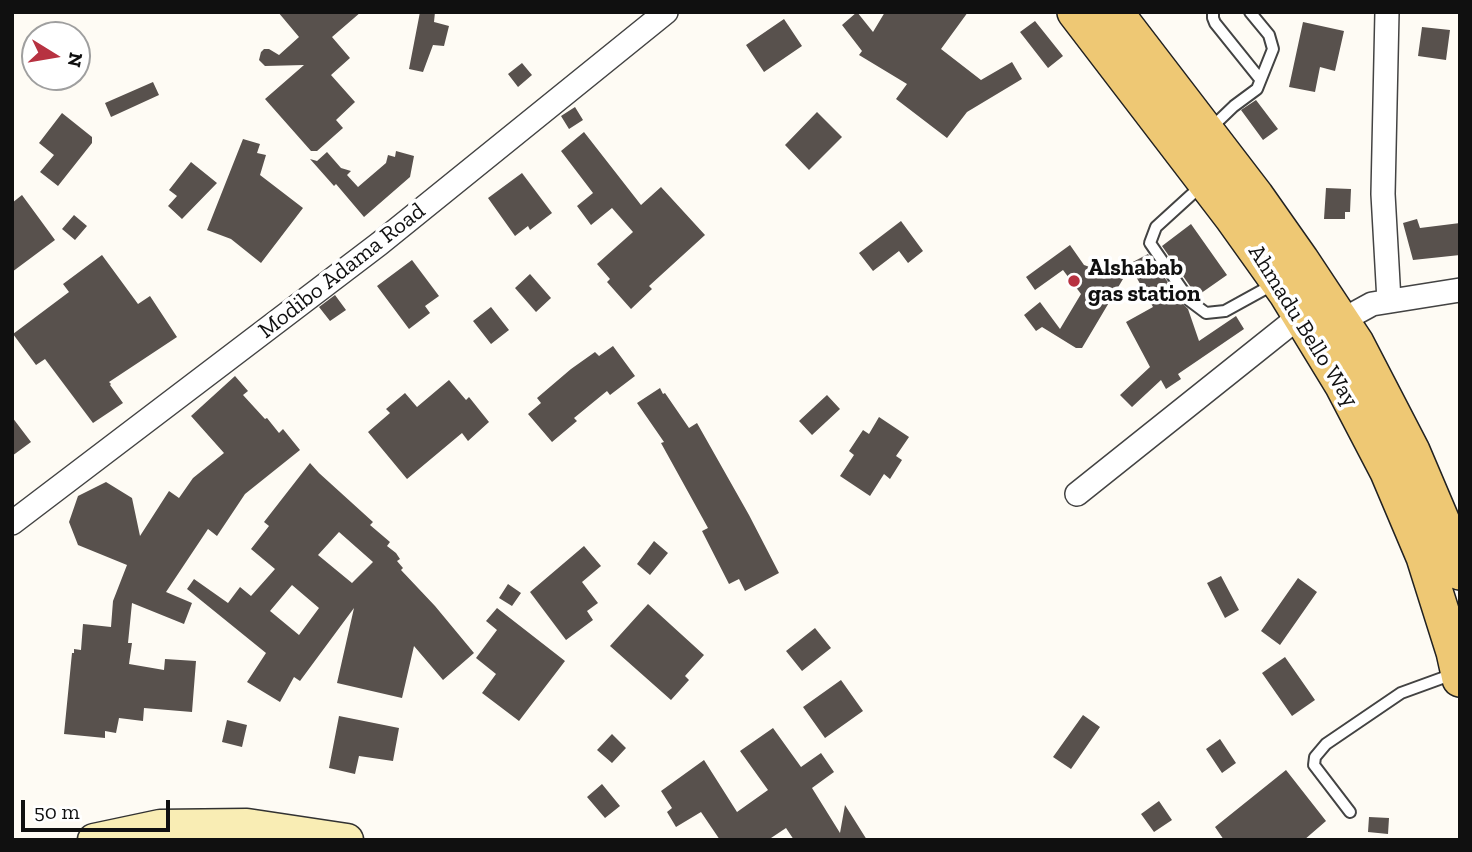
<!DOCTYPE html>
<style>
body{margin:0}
#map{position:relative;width:1472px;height:852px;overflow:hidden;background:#fefbf4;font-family:"Zilla Slab",serif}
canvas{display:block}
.frame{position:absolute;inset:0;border:14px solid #101010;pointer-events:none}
.north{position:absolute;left:21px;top:21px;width:70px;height:70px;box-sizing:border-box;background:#fff;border:2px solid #9f9f9f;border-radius:50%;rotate:101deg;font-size:19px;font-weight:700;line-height:28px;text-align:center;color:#101010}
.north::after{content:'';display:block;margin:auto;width:24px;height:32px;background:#b73241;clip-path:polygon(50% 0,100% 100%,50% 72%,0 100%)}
.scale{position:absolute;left:21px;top:800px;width:149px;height:32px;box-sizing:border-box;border:4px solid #101010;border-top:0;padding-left:9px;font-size:21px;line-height:24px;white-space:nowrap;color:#101010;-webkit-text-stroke:5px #fff;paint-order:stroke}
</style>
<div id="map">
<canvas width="1472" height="852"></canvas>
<div class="frame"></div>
<div class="north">N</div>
<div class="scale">50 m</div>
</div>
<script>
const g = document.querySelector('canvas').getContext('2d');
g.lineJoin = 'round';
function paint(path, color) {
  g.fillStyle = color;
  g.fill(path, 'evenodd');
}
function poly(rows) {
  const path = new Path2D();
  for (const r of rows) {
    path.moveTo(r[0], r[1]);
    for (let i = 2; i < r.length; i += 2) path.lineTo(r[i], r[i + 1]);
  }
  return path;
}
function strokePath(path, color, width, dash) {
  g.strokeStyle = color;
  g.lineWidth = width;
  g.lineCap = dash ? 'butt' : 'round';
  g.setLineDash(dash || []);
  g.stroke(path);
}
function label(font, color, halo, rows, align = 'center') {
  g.font = font + ' "Zilla Slab",serif';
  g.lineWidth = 7;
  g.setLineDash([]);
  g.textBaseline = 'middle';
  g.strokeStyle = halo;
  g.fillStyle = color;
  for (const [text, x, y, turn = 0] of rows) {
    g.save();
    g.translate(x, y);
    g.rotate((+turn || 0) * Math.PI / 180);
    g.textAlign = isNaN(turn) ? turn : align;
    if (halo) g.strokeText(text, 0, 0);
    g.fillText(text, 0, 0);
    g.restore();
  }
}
paint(poly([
 [278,12,361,12,332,37,350,58,331,75,355,102,336,120,343,128,317,151,311,151,265,99,304,65,265,66,259,60,261,52,264,49,269,49,279,55,299,37],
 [420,12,435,12,434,22,449,26,444,46,433,45,423,72,409,69],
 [857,12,873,32,885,12,968,12,941,49,981,80,1012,62,1022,79,967,112,947,138,896,99,907,84,859,55,862,51,842,25],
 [784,19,802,46,764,72,746,45],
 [1035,21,1063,56,1048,68,1020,32],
 [1303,22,1344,31,1335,71,1320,67,1315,92,1289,87],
 [1422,27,1450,30,1446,60,1418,56],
 [522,63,532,75,518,87,508,74],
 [153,82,159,95,111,117,105,103],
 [1256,100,1278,129,1263,140,1241,110],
 [575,107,583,120,569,129,561,116],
 [817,112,842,137,809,170,785,145],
 [62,113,92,137,92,143,58,186,40,172,54,155,39,143],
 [584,132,641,205,661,187,705,235,649,286,652,289,631,309,607,282,610,279,597,264,633,232,612,208,591,225,577,206,593,193,561,151],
 [243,139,260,144,257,153,266,155,260,175,303,208,261,263,231,239,207,230],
 [396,151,414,156,410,177,364,217,336,184,334,186,310,159,317,161,327,152,341,168,351,171,347,175,358,187,386,163,388,155,395,157],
 [191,162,217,183,182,219,168,206,177,196,169,190],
 [522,173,552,213,530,230,528,226,515,236,488,198],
 [1326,188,1351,189,1350,212,1345,212,1345,219,1324,219],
 [22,195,55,240,12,272,12,203],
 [74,215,87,226,75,240,62,229],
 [1417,219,1420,228,1460,223,1460,255,1413,260,1403,223],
 [901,221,923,251,908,263,899,251,873,271,859,253],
 [1191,224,1227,275,1197,296,1162,246],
 [1070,245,1084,265,1123,279,1082,348,1076,348,1042,327,1036,331,1024,315,1040,302,1060,329,1081,294,1063,270,1035,290,1026,277],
 [1148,254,1184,305,1188,309,1199,341,1236,316,1244,329,1178,374,1181,379,1166,389,1161,380,1132,407,1120,395,1150,367,1126,322,1153,307,1129,264],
 [102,255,138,304,150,296,177,337,109,382,111,384,110,385,123,403,93,423,45,359,36,365,13,334,69,292,63,284],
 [412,260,439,296,425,306,430,313,409,329,377,286],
 [530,274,551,298,536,312,515,288],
 [335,295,346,310,330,321,319,307],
 [491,307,509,330,491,344,473,321],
 [613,346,635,376,610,395,607,391,574,418,577,421,552,442,528,414,541,403,537,398,571,369,595,352,599,356],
 [235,376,248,391,243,395,265,419,267,418,279,433,283,429,300,450,245,494,217,536,208,529,166,592,192,603,184,624,132,603,128,643,132,643,129,664,164,670,165,659,196,661,192,712,144,708,143,721,119,718,116,733,105,731,105,738,64,734,72,653,74,653,74,649,81,650,83,624,111,627,113,601,127,565,78,545,69,522,78,496,106,482,132,498,140,536,169,491,179,498,193,478,224,453,191,416],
 [449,380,466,400,469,397,489,422,468,441,462,433,407,479,368,432,390,413,386,409,405,393,417,407],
 [660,388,663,394,665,393,689,428,697,423,749,515,779,573,745,591,739,579,729,584,702,531,708,528,661,443,664,442,637,403],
 [827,395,840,409,812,435,799,421],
 [12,417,31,442,12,456],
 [879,417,909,437,896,456,902,460,890,479,884,474,870,496,840,476,854,455,849,451,863,430,869,434],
 [310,463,319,473,373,522,370,525,390,542,387,546,396,553,400,559,397,561,403,568,401,570,435,606,474,653,443,680,414,646,402,698,337,683,354,608,300,681,294,677,280,702,247,682,266,653,187,589,194,579,228,603,240,587,251,596,275,569,251,549,269,526,264,522],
 [339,532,373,562,352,583,318,555],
 [292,585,319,608,299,635,270,611],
 [654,541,668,553,650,575,637,564],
 [584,546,601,566,582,582,598,603,587,611,593,620,566,640,530,592],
 [1221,576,1239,610,1225,618,1207,583],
 [1298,578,1317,592,1280,645,1261,631],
 [508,584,521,593,512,606,499,598],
 [648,604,704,655,685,676,689,680,671,700,610,646],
 [497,608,565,661,519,721,482,693,496,674,476,658,497,630,486,621],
 [815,628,831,648,802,671,786,651],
 [1285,657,1315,700,1292,716,1262,673],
 [841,680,863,711,825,738,803,707],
 [1083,715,1100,727,1071,769,1053,757],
 [339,716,399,728,393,761,359,756,355,774,329,768],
 [227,720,247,725,242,747,222,742],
 [773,728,801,767,821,753,834,772,812,788,840,833,845,805,867,840,794,840,786,828,768,840,720,840,701,812,676,827,667,812,672,808,661,791,704,760,737,812,768,790,740,751],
 [612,734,626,748,612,763,597,750],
 [1220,739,1236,763,1222,773,1206,749],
 [1286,770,1326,821,1304,840,1224,840,1215,827],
 [602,784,620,806,605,818,587,797],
 [1159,801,1172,820,1154,832,1141,814],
 [1369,817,1389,818,1388,834,1368,832]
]), '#58514d');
const service = poly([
 [1213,12,1213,18,1215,23,1260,79],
 [1211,128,1234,106,1257,89,1273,49,1269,35,1250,12],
 [1201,186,1156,227,1150,243,1190,301,1206,313,1225,311,1274,284],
 [1350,812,1314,765,1315,757,1326,744,1401,693,1456,673]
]);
const minor = poly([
 [1387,12,1383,194,1389,301],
 [1341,321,1372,304,1460,290],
 [1077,494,1300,316],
 [12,523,379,244,666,12]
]);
const secondary = poly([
 [94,840,160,826,247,825,347,840]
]);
const primary = poly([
 [1075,12,1232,217,1287,294,1342,384,1388,472,1424,557,1454,652,1460,679],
 [1115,12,1256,196,1301,260,1356,343,1412,451,1446,531,1460,572]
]);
strokePath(service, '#434343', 14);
strokePath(minor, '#434343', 26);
strokePath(secondary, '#323232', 35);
strokePath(primary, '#212121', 38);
strokePath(service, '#fff', 10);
strokePath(minor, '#fff', 23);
strokePath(secondary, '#f9edb4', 32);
strokePath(primary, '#eec874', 35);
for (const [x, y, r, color] of [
 [1074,281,7,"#b73241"]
]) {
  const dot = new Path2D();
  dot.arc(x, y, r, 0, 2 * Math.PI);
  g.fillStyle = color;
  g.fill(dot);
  strokePath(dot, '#fff', 2.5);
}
label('bold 23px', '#101010', '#fff', [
 ["Alshabab",1088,268],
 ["gas station",1088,294]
], 'left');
label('23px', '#101010', '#fff', [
 ["Modibo Adama Road",342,271,-38],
 ["Ahmadu Bello Way",1303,326,58]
]);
</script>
